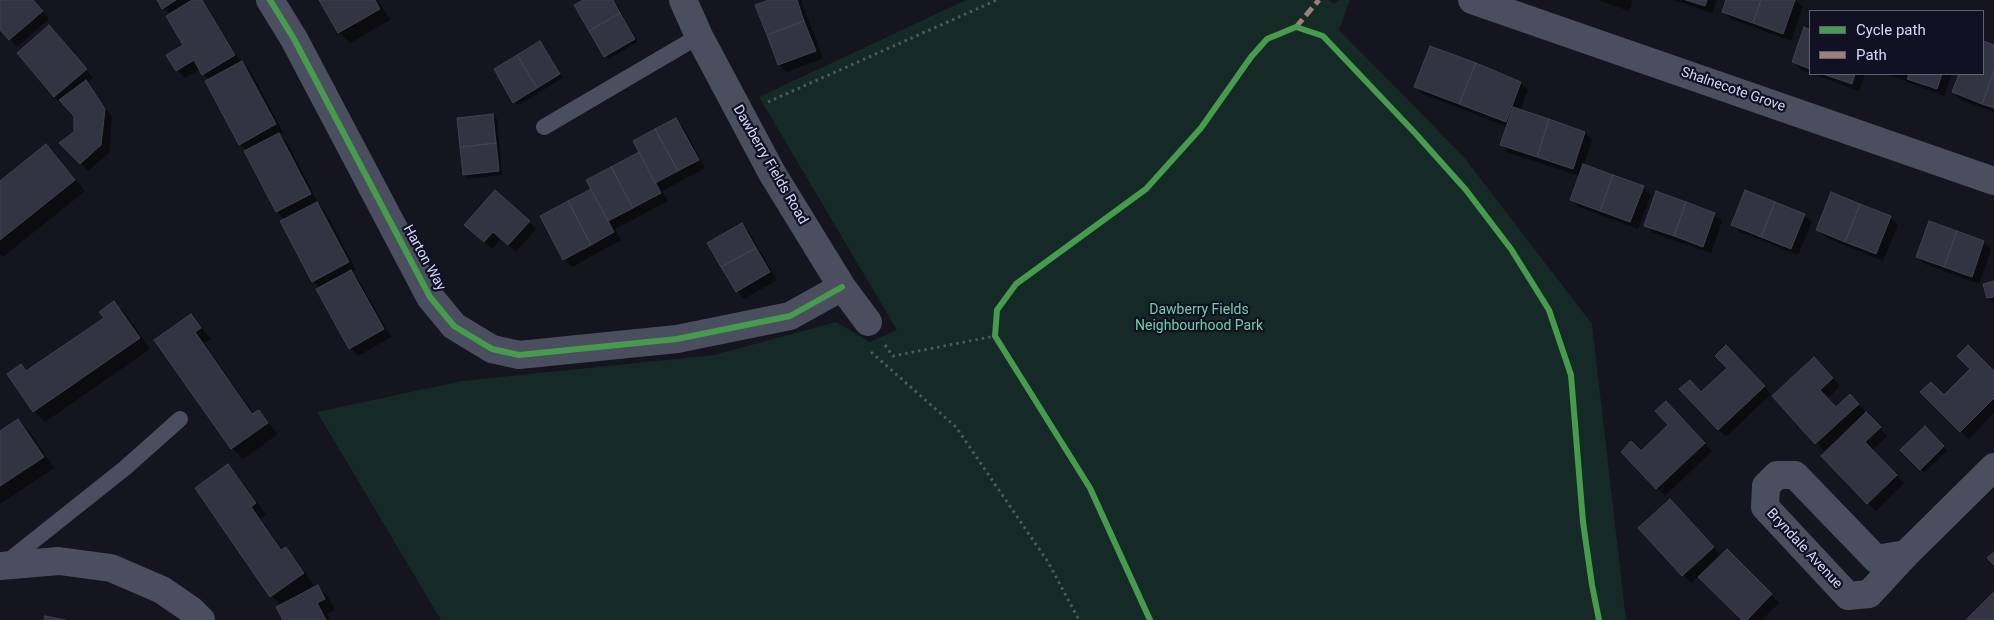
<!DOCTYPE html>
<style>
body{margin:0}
#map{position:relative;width:1994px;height:620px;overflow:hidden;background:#15151f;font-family:Roboto,sans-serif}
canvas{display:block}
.legend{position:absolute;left:1809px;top:10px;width:175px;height:65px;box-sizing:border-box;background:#111123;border:1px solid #606179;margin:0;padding:6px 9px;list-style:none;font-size:15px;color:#d7dafb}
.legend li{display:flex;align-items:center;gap:10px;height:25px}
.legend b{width:25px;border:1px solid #606179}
</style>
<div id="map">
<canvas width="1994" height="620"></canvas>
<ul class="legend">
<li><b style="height:6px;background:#469c4c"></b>Cycle path</li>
<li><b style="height:6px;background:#9e8076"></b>Path</li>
</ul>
</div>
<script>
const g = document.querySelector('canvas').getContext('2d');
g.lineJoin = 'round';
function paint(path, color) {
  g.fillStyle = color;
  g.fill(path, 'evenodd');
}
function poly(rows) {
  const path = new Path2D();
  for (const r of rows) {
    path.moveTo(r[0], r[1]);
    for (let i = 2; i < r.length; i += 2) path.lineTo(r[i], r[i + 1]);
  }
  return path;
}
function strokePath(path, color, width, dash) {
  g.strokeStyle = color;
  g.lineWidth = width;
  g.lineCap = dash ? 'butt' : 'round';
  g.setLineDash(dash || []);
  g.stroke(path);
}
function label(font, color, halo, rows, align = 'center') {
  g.font = font + ' Roboto,sans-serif';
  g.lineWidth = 4.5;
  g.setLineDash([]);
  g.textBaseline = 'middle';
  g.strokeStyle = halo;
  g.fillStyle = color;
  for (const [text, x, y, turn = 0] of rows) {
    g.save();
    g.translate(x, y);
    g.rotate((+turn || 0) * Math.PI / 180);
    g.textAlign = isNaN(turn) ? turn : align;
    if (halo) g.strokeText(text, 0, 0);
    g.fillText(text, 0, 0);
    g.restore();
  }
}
paint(poly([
 [966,0,1329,0,1334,4,1339,0,1350,0,1339,30,1463,156,1592,324,1626,620,441,620,317,412,462,381,714,355,836,322,870,342,897,330,759,97]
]), '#152926');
paint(poly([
 [0,0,33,0,49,19,17,47,0,28],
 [158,0,202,0,206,5,241,63,250,70,283,132,279,134,287,142,317,201,316,202,325,211,356,270,352,272,358,279,391,337,358,356,350,348,320,288,313,281,285,220,277,211,247,151,240,144,209,80,200,69,185,78,177,70,185,45,170,15],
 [320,0,378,0,390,20,350,43,339,33],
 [585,0,614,0,638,42,609,59,605,56],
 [773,0,801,0,823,58,787,72,779,65,757,6],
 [1598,0,1633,0,1629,11],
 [1674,0,1717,0,1712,13],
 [1728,0,1796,0,1803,7,1791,41,1731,19,1724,12],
 [1805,29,1810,31,1810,73,1801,70,1793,62],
 [57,35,93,78,87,83,112,117,109,153,88,171,61,143,75,132,75,116,63,103,62,104,54,97],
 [1983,42,1994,46,1994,112,1961,100,1953,92,1960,74,1983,74],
 [540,43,563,78,518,105,514,102],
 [1813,74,1865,74,1859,91],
 [1886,74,1952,74,1944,96],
 [1520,83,1528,90,1520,111,1585,133,1592,140,1584,166,1643,187,1651,195,1638,229,1579,207,1571,200,1580,176,1509,153,1502,145,1508,127,1423,94,1415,86],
 [493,115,497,119,502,175,468,179,464,175],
 [676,120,683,127,705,168,662,191,668,201,615,229,621,240,572,267,564,259,592,189,641,152],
 [46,146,85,191,3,257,0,254,0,182],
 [1714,214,1722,221,1711,253,1653,233,1646,225],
 [1804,215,1812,222,1798,255,1740,232,1733,225],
 [1890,217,1898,225,1883,261,1825,237,1817,229],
 [529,222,536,229,516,252,501,239,492,249,473,232],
 [1930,223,1984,242,1991,250,1979,284,1925,264,1917,257],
 [742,224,749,232,777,280,744,299,737,291],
 [1994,282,1994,303,1988,298],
 [114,303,125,313,150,349,45,422,34,411,21,365,28,372,105,318],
 [191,316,211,339,204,343,254,414,258,411,278,434,243,459,232,448,156,341],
 [1726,347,1771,394,1726,437,1681,389,1702,394,1729,368],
 [1822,366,1840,386,1827,399,1836,409,1850,395,1887,436,1872,450,1904,483,1876,511,1822,456,1834,444,1833,443,1824,451,1773,396],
 [1994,373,1994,413,1969,439,1921,392,1944,397],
 [1666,403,1712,451,1665,496,1623,452,1641,453,1670,425],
 [18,420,29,431,54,468,0,504,0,432],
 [1925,428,1947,451,1924,473,1902,450],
 [228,466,239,477,266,515,260,518,283,550,286,548,296,559,314,585,303,592,304,594,317,587,328,597,335,610,327,614,330,620,285,620,282,606,271,596],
 [1677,508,1722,556,1727,551,1779,603,1762,620,1743,620,1699,576,1691,583,1640,528]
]), '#0007');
const building = poly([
 [0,0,33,0,43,11,9,40,0,30,0,0],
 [157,0,176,0,162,9,157,0],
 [192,0,202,0,235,55,202,75,194,60,176,71,166,55,183,45,166,16,192,0],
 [319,0,375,0,380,9,338,33,319,0],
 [583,0,613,0,620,13,589,31,574,5,583,0],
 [769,0,797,0,804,21,767,35,755,5,769,0],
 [1686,0,1707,0,1705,6,1686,0],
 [1726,0,1761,0,1753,23,1722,12,1726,0],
 [1761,0,1795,0,1783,34,1753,23,1761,0],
 [620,13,635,39,604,57,589,31,620,13],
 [804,21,816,51,778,65,767,35,804,21],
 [49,25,87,69,54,97,17,53,49,25],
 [1804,27,1810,30,1810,69,1792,62,1804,27],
 [540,41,560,74,537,88,517,55,540,41],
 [1983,41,1994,45,1994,71,1982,104,1952,92,1959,74,1983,74,1983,41],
 [1430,46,1476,63,1459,104,1414,87,1430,46],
 [517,55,537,88,513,103,494,69,517,55],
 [242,61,276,124,239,145,205,81,242,61],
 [1476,63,1521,82,1506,122,1459,104,1476,63],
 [1994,71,1994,108,1982,104,1994,71],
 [1823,74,1855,74,1852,84,1823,74],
 [1909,74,1942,74,1937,89,1907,79,1909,74],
 [86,80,105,109,101,145,80,164,59,143,74,132,74,116,59,100,86,80],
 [1513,107,1549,119,1537,157,1500,145,1513,107],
 [493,114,496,143,460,147,457,118,493,114],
 [676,118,699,160,678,171,655,129,676,118],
 [1549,119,1585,132,1573,169,1537,157,1549,119],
 [655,129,678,171,655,183,633,141,655,129],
 [279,133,311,194,276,212,244,151,279,133],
 [496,143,499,171,463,175,460,147,496,143],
 [46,144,75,180,0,240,0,181,46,144],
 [639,152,661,193,633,208,611,167,639,152],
 [1583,164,1613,175,1600,211,1570,200,1583,164],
 [611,167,633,208,608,221,586,180,611,167],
 [1613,175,1644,186,1630,222,1600,211,1613,175],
 [591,189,614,232,591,245,568,201,591,189],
 [495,190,530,221,508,245,493,232,484,242,464,225,495,190],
 [1745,190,1775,202,1761,237,1731,225,1745,190],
 [1656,191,1686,202,1674,236,1644,226,1656,191],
 [1831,192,1860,204,1845,242,1816,230,1831,192],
 [568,201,591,245,563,260,540,216,568,201],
 [317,202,349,262,312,282,280,221,317,202],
 [1686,202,1715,213,1703,247,1674,236,1686,202],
 [1775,202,1805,214,1791,249,1761,237,1775,202],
 [1860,204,1891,216,1876,254,1845,242,1860,204],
 [1929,221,1957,231,1944,267,1916,257,1929,221],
 [742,223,756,248,721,267,707,243,742,223],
 [1957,231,1984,241,1972,277,1944,267,1957,231],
 [756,248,770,272,736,292,721,267,756,248],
 [351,270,384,329,349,349,316,289,351,270],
 [1994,281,1994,297,1987,298,1983,284,1994,281],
 [114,301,140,338,33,412,7,374,21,364,26,371,104,318,99,312,114,301],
 [191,314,201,328,195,332,252,414,259,410,268,423,231,449,154,340,191,314],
 [1726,345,1765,386,1718,430,1679,389,1690,380,1701,392,1727,368,1715,356,1726,345],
 [1968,345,1994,371,1994,398,1960,432,1920,392,1931,382,1944,395,1970,369,1957,356,1968,345],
 [1814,357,1833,378,1820,390,1836,407,1850,394,1859,404,1815,444,1772,396,1814,357],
 [1666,401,1705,443,1656,489,1621,452,1631,441,1641,451,1668,425,1655,411,1666,401],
 [1866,412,1881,427,1865,442,1897,475,1867,504,1821,456,1866,412],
 [18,419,44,457,0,486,0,431,18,419],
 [1925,426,1944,446,1920,470,1900,450,1925,426],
 [228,464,256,503,251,507,281,550,286,547,304,573,270,597,195,488,228,464],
 [1670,499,1714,547,1682,576,1638,528,1670,499],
 [1727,549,1772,594,1747,620,1742,620,1698,577,1727,549],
 [1994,552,1994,565,1987,558,1994,552],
 [318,585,325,599,317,603,326,620,283,620,276,607,318,585],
 [1994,592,1994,620,1966,620,1994,592],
 [45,616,65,620,44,620,45,616]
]);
paint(building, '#333441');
strokePath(building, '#414152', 1);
strokePath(poly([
 [768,102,997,0],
 [885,345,893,356,995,336],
 [871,352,956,427,1048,562,1079,620]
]), '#4c5b62', 3, [2.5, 4]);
strokePath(poly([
 [544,127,699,36],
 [3,565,125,468,180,419]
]), '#4b4e5f', 16);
strokePath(poly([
 [270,0,294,39,430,297,454,326,492,349,519,355,677,339,790,316,842,287],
 [683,0,699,36,772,173,842,287,868,322],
 [1472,0,1994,181],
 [1906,554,1876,559,1795,475,1777,475,1766,486,1765,507,1848,596,1869,594,1906,554,1994,467],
 [0,566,59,561,111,568,162,590,191,610,201,620]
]), '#4b4e5f', 28);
strokePath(poly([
 [1296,27,1319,0]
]), '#9e8076', 5, [10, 5]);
strokePath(poly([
 [270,0,294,39,430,297,454,326,492,349,519,355,677,339,790,316,842,287],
 [1150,620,1090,488,995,336,997,310,1016,284,1146,189,1201,128,1251,57,1267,39,1296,27,1323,36,1415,133,1466,190,1511,249,1549,310,1571,375,1583,522,1592,585,1599,620]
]), '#469c4c', 6);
label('14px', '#d7dafb', '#111123', [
 ["Shalnecote Grove",1733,90,19],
 ["Dawberry Fields Road",770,165,60],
 ["Harton Way",424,258,61],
 ["Bryndale Avenue",1804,549,47]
]);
label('14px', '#6bd3a6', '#111123', [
 ["Dawberry Fields",1199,310],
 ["Neighbourhood Park",1199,326]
]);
</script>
